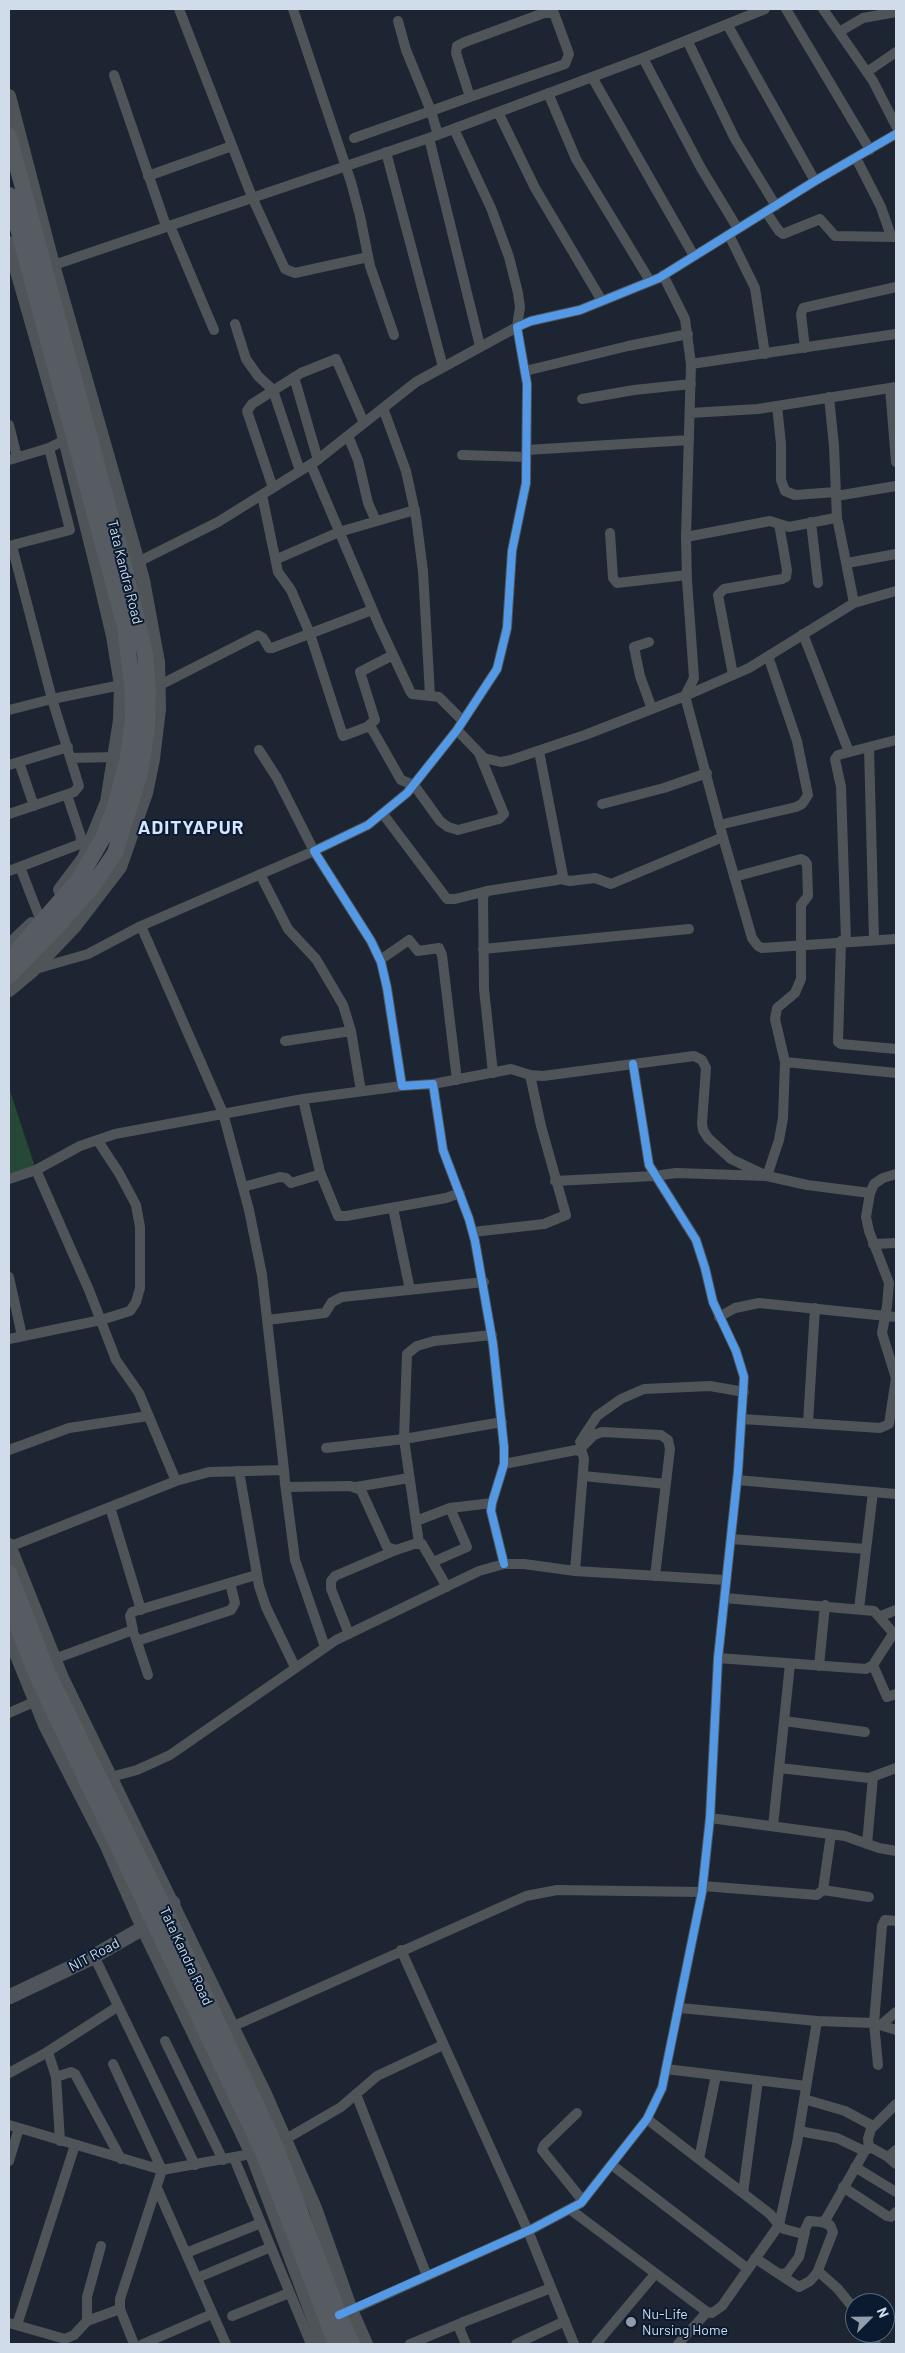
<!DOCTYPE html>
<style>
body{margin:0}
#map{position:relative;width:905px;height:2353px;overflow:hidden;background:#1d2532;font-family:Barlow,sans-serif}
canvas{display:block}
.frame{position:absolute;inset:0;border:10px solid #d1dceb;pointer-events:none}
.north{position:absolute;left:845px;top:2293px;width:50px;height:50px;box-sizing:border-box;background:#0a1a30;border:1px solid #5a687b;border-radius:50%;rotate:67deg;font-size:14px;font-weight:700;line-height:20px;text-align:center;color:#d1dceb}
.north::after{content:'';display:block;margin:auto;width:18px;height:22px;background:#929caa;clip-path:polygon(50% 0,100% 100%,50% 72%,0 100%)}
</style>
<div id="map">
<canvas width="905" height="2353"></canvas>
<div class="frame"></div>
<div class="north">N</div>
</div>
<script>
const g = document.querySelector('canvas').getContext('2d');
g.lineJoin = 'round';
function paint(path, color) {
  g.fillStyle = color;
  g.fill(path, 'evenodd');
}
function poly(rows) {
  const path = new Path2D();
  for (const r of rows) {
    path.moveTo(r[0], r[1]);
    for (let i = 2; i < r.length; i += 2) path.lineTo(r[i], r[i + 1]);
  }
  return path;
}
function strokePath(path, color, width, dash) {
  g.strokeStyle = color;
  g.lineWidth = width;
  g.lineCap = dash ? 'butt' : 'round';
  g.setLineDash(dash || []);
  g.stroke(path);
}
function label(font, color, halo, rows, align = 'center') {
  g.font = font + ' Barlow,sans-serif';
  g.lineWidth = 4;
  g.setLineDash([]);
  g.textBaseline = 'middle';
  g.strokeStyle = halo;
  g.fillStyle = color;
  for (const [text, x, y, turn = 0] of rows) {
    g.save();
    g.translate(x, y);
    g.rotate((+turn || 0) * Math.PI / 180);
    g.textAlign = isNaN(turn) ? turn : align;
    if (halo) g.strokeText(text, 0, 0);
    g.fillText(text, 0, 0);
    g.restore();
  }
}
paint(poly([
 [9,1088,36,1170,9,1179]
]), '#264837');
strokePath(poly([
 [179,9,252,197,285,269,295,273,368,257],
 [293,9,351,182,360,216,370,266,394,335],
 [786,9,870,150],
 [823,9,873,81,896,126],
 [727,24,815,181],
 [839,32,863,18,896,12],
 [687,40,735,139,776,206],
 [643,58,765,9],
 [867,72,896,52],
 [114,75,166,226],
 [592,77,694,256],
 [548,93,576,159,650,281],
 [498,112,535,188,602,301],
 [438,135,431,111,470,97,456,53,457,46,465,42,544,13,554,13,569,54,565,64,470,97],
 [354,138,431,111,406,50,398,21],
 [429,138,480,346],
 [386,152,443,367],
 [856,158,881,207,891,236],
 [148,176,232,146],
 [766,212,779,231,783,234,820,219,835,236,896,237],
 [170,226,214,330],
 [729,235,755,288,765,354],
 [48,267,429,138,643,58,701,168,738,229],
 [663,275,685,319,691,364,686,537,687,580,694,678,685,696,720,827,752,938,758,946,762,948,896,939],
 [235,324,246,359,258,376,273,390,300,471],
 [805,348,801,314,803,308,896,287],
 [691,364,896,334],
 [525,371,628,346,688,334],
 [294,377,318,460],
 [890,388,896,462],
 [829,397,834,446,837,519],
 [582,399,634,390,691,384],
 [777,406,781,444,781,480,785,491,795,495,836,492],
 [383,408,406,471,416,517,423,571,430,695],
 [690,413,758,409,896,387],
 [9,425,17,457],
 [348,436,358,460,368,503,376,521],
 [527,450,689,440],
 [462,455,526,457],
 [9,460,49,448,71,437],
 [311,465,379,625,410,691,412,694,439,697,463,721],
 [273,488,247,411,252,404,301,373,336,359,364,423],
 [262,495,278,572,291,590,310,634,343,736,367,727,372,729,401,780,414,785,440,821,448,827,458,830,499,819,504,814,479,753],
 [836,496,896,486],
 [811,522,818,583],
 [610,533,613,578,617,583,687,575],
 [686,537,770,521,789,527,835,518,838,522,854,603],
 [9,546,70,530,49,448],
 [12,546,52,699,126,684],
 [277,559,339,532,415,510],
 [847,563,896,554],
 [132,565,218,522,316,461,416,382,517,327,520,307,518,293,509,257,491,208,454,129],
 [803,634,849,752],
 [649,642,634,647,640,676,652,709],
 [733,675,718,595,724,589,782,579,786,577,787,570,779,524],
 [158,686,258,635,263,638,269,648,272,648,372,610],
 [9,710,52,699,79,786,74,792,9,814],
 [367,727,375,720,360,672,393,655],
 [457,730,484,758,501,762,511,760,585,735,685,696,749,668,854,603,896,591],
 [869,747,874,940],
 [71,758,115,757],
 [19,762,34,806],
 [9,765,68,747],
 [602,804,664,788,707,773],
 [383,814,447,899,455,899,487,891],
 [719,825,796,807,802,804,808,795,797,741,768,656],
 [20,867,39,916],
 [9,871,80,844,81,837,67,795],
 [260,874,288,929,316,959,343,1005,351,1031,361,1091],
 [560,879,570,881,595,878,611,884,723,837],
 [141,926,223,1113,249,1210,262,1275,284,1470,209,1472,176,1481],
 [841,941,838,1042,841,1044,896,1049],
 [846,941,841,787,835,759,838,755,896,740],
 [483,949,689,929],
 [380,960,409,940,418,951,439,948,442,955,457,1080],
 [32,970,88,954,141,926,314,851,277,778,259,750],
 [285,1041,351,1031],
 [785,1062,896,1073],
 [493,1073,484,989,483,896,487,891,557,880,563,876,539,751],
 [433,1084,511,1069,530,1075,543,1076,694,1056,702,1060,706,1068,702,1123,703,1130,708,1138,731,1159,767,1176,807,1185,870,1193],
 [303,1099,320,1172,338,1216,346,1216,446,1198,460,1193],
 [9,1179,36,1170,80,1146,115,1134,303,1099,402,1086],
 [555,1181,654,1176,676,1173,767,1176,779,1140,783,1118,785,1062,775,1019,777,1008,795,993,801,979,801,905,808,896,807,864,805,861,801,859,734,877],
 [243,1187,280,1177,286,1178,291,1183,321,1174],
 [393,1208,410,1290],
 [473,1232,544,1224,566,1215,541,1126,530,1075],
 [873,1244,896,1243],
 [9,1277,22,1336],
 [719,1317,735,1308,759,1303,896,1317],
 [267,1320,325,1313,332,1302,342,1297,484,1282],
 [9,1339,101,1320,130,1311,136,1302,140,1288,140,1227,136,1205,119,1173,98,1141],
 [742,1419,880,1428,889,1424,896,1378,882,1333,887,1306,889,1283,869,1231,866,1217,870,1193,874,1184,883,1178,896,1174],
 [808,1423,815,1308],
 [580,1442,597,1416,621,1399,644,1389,710,1386,744,1392],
 [326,1448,404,1439,502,1422],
 [9,1450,69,1428,148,1416],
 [579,1450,594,1435,602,1432,661,1435,668,1440,670,1449,655,1576],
 [504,1464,576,1450,582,1452,584,1459,575,1571],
 [284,1470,285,1483,288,1487,350,1486,361,1490,387,1547,396,1550,414,1544,422,1544,447,1587],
 [239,1471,259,1586,266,1607,295,1667],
 [583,1476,666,1484],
 [737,1480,896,1494],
 [285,1483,295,1560,325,1647],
 [356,1487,409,1478],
 [110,1507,141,1610],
 [416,1521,450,1508,492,1503],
 [731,1539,866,1549],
 [419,1543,404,1439,407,1354,417,1346,434,1341,492,1335],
 [9,1547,176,1481,139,1393,116,1360,89,1290,36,1170],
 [433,1562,467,1547,450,1508],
 [504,1564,491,1511,492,1503,504,1464,504,1447,493,1344,475,1241,469,1219,443,1150,433,1084,402,1086,387,988,381,962,371,941,314,851,368,825,407,793,457,730,497,669,507,628,512,551,526,483,527,384,517,327,531,321,580,310,659,278,815,181,896,134],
 [725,1598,874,1611,896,1636],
 [859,1609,873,1492],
 [881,1616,896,1610],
 [349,1634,331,1589,331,1581,335,1576,396,1550],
 [135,1636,148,1675],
 [137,1641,231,1610,235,1603,230,1583],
 [718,1658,866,1669,873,1665,893,1634],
 [49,1661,133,1630,130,1616,132,1612,256,1575],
 [873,1665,887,1697,896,1694],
 [819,1666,825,1605],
 [9,1713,36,1701],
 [784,1721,865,1732],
 [779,1768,869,1778,896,1768],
 [111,1777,137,1770,170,1755,336,1640,479,1571,504,1564,524,1564,575,1571,726,1580],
 [710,1818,845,1836,879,1848,896,1851],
 [773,1826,790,1664],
 [867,1844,873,1777],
 [703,1886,817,1895,823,1890,831,1834],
 [823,1890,869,1897],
 [401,1950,528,2231,574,2344],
 [94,1956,195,2165],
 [680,2008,817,2021,874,2023,896,2030],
 [882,2024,896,2012],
 [227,2029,526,1896,557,1890,702,1892],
 [165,2041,223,2160],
 [48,2052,56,2077,71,2072,75,2074,121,2159],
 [113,2064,162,2170,120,2299,120,2309,134,2344],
 [878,2065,874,2023,882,1926,885,1920,896,1921],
 [666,2069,806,2086],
 [9,2073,44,2054,117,2007],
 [56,2077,60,2141],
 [356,2094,427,2276],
 [804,2099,845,2111,873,2126],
 [577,2113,544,2145,542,2150,583,2201],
 [647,2119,770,2214,779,2225,797,2143,817,2021],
 [9,2125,162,2170,257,2153],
 [799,2131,837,2138,864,2151],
 [279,2143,341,2107,377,2076,443,2045],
 [869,2148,868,2139,871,2129,896,2104],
 [888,2157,896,2164],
 [234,2158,311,2344],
 [699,2159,716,2075],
 [9,2161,19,2128],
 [612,2165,748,2269],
 [855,2167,896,2192],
 [843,2187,887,2216,891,2217,896,2212],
 [157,2188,226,2344],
 [743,2193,758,2080],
 [571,2210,707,2312,712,2313,722,2306,779,2225,784,2229,803,2234,809,2221,822,2222,826,2219,866,2149,872,2148,888,2157,896,2150],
 [186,2253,261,2223],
 [755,2258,779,2274,787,2273,799,2257,805,2232],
 [818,2271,838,2289,855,2310],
 [779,2274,799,2287,810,2281,817,2273,833,2232,830,2225,822,2222],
 [197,2278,271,2247],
 [347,2312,532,2229,581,2203,647,2119,662,2088,702,1892,710,1818,718,1658,738,1471,744,1377,736,1351,713,1302,705,1268,696,1240,649,1165,633,1064],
 [232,2316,289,2293],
 [87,2321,87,2297,101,2246],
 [9,2323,65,2339,74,2335,87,2321,120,2309],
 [17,2325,75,2145],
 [869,2333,876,2344],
 [143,2344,212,2314],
 [410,2344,461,2323],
 [466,2344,460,2330,461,2323,551,2288],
 [516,2344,565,2321],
 [596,2344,655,2274],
 [678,2344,707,2312]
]), '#4f5459', 10);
strokePath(poly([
 [9,96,53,265,143,580,158,662,159,709,153,759,146,793,120,867,74,927,33,970,9,990],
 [9,243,65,439,97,568,113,636,121,685,120,720,107,802,84,858,60,890],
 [9,946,32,924],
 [9,1545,62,1678,265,2094,315,2208,351,2310,366,2344],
 [9,1636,45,1725,106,1844,143,1928,252,2154,323,2344]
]), '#4f5459', 14);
strokePath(poly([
 [9,1997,89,1959,143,1928,173,1903]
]), '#50555b', 15);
strokePath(poly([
 [9,136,125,569,145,654,148,689,147,729,140,773,115,853,91,888,56,928,9,976],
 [9,195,125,627,132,683,133,721,127,763,115,806,104,836,79,879,9,960],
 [9,1573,49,1676,165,1910,275,2145,339,2315,352,2344],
 [9,1605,38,1678,263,2152,336,2344]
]), '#565c62', 16);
strokePath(poly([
 [504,1564,491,1511,492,1503,504,1464,504,1447,493,1344,475,1241,469,1219,443,1150,433,1084,402,1086,387,988,381,962,371,941,314,851,368,825,407,793,457,730,497,669,507,628,512,551,526,483,527,384,517,327,531,321,580,310,659,278,815,181,896,134],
 [339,2315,532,2229,581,2203,647,2119,662,2088,702,1892,710,1818,718,1658,738,1471,744,1377,736,1351,713,1302,705,1268,696,1240,649,1165,633,1064]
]), '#5399e6', 8);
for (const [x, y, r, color] of [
 [631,2322,6,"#929caa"]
]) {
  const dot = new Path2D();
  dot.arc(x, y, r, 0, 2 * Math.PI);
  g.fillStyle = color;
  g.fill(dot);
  strokePath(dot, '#0a1a30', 2);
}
label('14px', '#d1dceb', '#0a1a30', [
 ["Tata Kandra Road",125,572,76],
 ["NIT Road",94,1955,-28],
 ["Tata Kandra Road",186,1956,65]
]);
label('14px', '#d1dceb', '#0a1a30', [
 ["Nu-Life",642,2314],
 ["Nursing Home",642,2330]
], 'left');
g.letterSpacing = '1px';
label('bold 19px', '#d4e5ff', '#0a1a30', [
 ["ADITYAPUR",191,828]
]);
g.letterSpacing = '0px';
</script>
